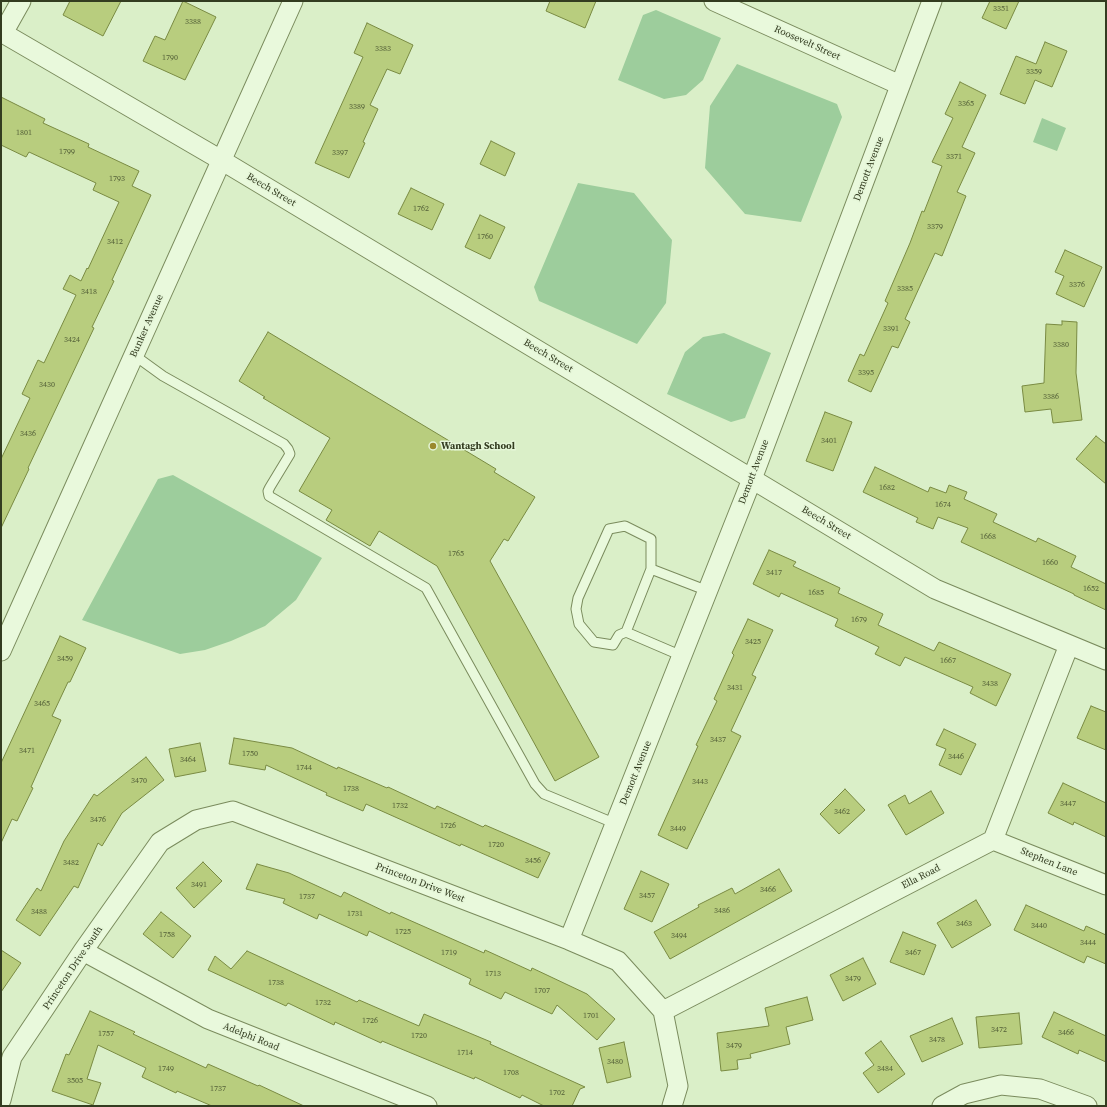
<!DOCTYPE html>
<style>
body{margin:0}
#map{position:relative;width:1107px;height:1107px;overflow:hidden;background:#daefc8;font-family:"Source Serif 4",serif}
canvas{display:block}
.frame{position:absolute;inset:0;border:2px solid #333c20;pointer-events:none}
</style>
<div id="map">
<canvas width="1107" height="1107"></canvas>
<div class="frame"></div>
</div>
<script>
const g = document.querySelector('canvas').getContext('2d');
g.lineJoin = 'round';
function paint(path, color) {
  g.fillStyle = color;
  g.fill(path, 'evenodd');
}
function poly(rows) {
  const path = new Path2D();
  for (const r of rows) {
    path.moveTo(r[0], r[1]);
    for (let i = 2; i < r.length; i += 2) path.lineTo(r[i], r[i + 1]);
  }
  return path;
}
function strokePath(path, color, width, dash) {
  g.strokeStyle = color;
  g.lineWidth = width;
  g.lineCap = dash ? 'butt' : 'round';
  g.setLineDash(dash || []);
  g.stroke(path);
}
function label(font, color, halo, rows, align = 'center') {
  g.font = font + ' "Source Serif 4",serif';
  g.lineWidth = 3;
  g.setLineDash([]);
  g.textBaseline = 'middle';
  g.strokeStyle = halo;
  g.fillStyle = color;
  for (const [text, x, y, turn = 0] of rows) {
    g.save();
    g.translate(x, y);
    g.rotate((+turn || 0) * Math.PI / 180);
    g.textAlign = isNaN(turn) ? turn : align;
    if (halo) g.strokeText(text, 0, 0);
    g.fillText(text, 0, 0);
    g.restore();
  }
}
paint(poly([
 [656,10,721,38,703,80,686,95,664,99,618,80,643,15],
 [737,64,837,104,842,117,801,222,745,214,705,168,710,106],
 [1042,118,1066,128,1057,151,1033,142],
 [578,183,634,193,672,240,666,303,637,344,539,301,534,287],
 [724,333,771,353,745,418,731,422,667,394,685,352,703,337],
 [173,475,322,558,296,600,265,626,231,641,205,650,180,654,82,620,158,479]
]), '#9dcd9c');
const building = poly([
 [70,1,121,1,103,36,63,15,70,1],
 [183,1,216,17,185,80,143,61,155,36,165,40,183,1],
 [550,1,596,1,585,28,546,11,550,1],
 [990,1,1019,1,1006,29,982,18,990,1],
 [367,23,413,45,400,74,387,69,370,105,378,109,363,142,365,143,349,178,315,163,363,57,354,53,367,23],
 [1045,42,1067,51,1052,87,1035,80,1025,104,1000,94,1016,56,1036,64,1045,42],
 [960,82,986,95,962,147,975,153,957,192,966,196,942,256,935,253,905,319,910,322,898,348,892,346,871,392,848,381,860,354,864,356,888,303,885,301,910,243,922,211,924,212,942,166,932,162,953,118,945,114,960,82],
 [1,97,45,119,43,123,89,144,88,147,139,171,132,186,151,195,112,280,114,281,92,327,94,328,28,468,29,469,1,528,1,459,30,398,22,394,38,360,44,363,76,295,63,289,70,275,81,281,87,268,88,269,119,202,93,190,96,183,29,152,26,157,1,145,1,97],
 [491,141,515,153,505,176,480,164,491,141],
 [411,188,444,204,432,230,398,214,411,188],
 [480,215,505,227,490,259,465,247,480,215],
 [1065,250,1102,267,1084,307,1056,294,1064,276,1055,272,1065,250],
 [1062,321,1077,322,1076,373,1082,420,1053,423,1051,409,1025,412,1022,386,1044,383,1046,324,1062,325,1062,321],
 [268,332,496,469,494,472,535,497,508,541,504,539,490,561,599,757,555,781,437,566,379,531,370,546,326,520,332,510,299,491,330,438,263,398,265,397,239,381,268,332],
 [825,412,852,422,833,471,806,461,825,412],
 [1096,436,1106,444,1106,484,1076,459,1096,436],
 [875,467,928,492,930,487,946,493,949,485,967,492,964,499,997,514,993,522,1036,542,1038,538,1076,556,1071,567,1106,584,1106,610,1074,595,1074,594,961,542,968,528,938,517,933,529,916,522,918,518,863,492,875,467],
 [769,550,796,562,793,566,840,588,838,593,883,614,878,625,934,651,939,642,1011,674,996,706,970,693,973,687,905,657,900,666,875,654,879,647,835,626,838,619,781,593,779,597,753,584,769,550],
 [748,619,773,630,752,675,756,677,731,731,741,736,687,849,658,835,698,746,696,745,717,701,714,699,734,655,732,653,748,619],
 [60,636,86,648,70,682,68,682,52,716,61,720,31,787,33,788,17,821,12,819,1,843,1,763,60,636],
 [1091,706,1106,712,1106,750,1077,738,1091,706],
 [944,729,976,744,961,775,939,765,946,749,936,745,944,729],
 [234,738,292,748,337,769,338,767,387,788,388,787,435,809,437,806,483,827,485,825,550,853,538,878,461,844,460,846,366,804,363,811,326,795,327,793,266,765,265,770,229,764,234,738],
 [200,743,206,771,175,777,169,749,200,743],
 [146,757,164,780,122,813,102,846,98,843,78,888,74,886,40,936,16,920,37,888,41,891,64,841,94,794,97,796,146,757],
 [1063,783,1106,803,1106,837,1074,822,1073,825,1048,813,1063,783],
 [845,789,865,810,839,834,820,814,845,789],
 [931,791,944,813,906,835,888,805,905,795,909,804,931,791],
 [203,862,222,881,194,908,176,888,203,862],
 [257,864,289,873,341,897,344,892,390,914,391,912,484,953,485,950,531,971,532,968,587,994,615,1019,597,1040,557,1005,552,1014,505,992,501,999,469,984,471,979,369,931,367,936,319,914,317,919,283,903,285,899,246,889,257,864],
 [779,869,792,891,670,959,654,932,699,907,698,905,732,888,735,894,779,869],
 [641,871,669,884,652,922,624,909,641,871],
 [976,900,991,925,952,948,937,923,976,900],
 [1026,905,1084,931,1086,926,1106,935,1106,964,1087,956,1084,963,1014,930,1026,905],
 [161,912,191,936,173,958,143,934,161,912],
 [903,932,936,945,924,975,890,962,903,932],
 [1,950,21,963,1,992,1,950],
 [247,951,357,1002,359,1000,419,1026,424,1014,491,1042,490,1044,585,1087,580,1089,572,1106,544,1106,522,1095,520,1098,475,1077,474,1079,382,1041,381,1043,335,1022,334,1025,288,1003,286,1006,208,970,215,956,231,969,247,951],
 [863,958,876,984,843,1001,830,975,863,958],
 [807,997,813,1020,786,1027,790,1044,750,1054,751,1058,737,1060,738,1069,721,1071,717,1033,769,1026,765,1008,807,997],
 [90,1011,135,1032,133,1034,206,1068,208,1064,258,1086,259,1085,304,1106,212,1106,177,1091,176,1093,142,1077,146,1068,98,1045,87,1079,101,1083,93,1105,52,1091,66,1054,69,1055,90,1011],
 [1054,1012,1106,1036,1106,1062,1079,1050,1078,1054,1042,1037,1054,1012],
 [1019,1013,1022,1044,979,1048,976,1017,1019,1013],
 [952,1018,963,1044,922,1062,910,1036,952,1018],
 [881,1041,905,1074,878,1093,863,1073,874,1065,865,1053,881,1041],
 [624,1042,631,1077,607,1083,599,1048,624,1042]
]);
paint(building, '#b8cd7e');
strokePath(building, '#798a42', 1);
const lane = poly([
 [134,355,163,376,284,444,288,449,290,454,270,487,268,491,269,496,426,588,535,784,544,794,616,824],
 [651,569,708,591],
 [626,632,651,569,651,539,625,526,609,529,578,598,576,609,579,624,594,642,613,645,619,635,626,632,682,656]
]);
const street = poly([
 [714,1,900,85],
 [1,32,221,160,935,589,1106,660],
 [3,33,21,1],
 [1,651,293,1],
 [993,840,1106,885],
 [569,940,752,479,932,1],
 [83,951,208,1019,427,1106],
 [663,1011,993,840,1069,645],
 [663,1011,678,1086,672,1106],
 [1,1100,12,1057,83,951,160,842,196,820,233,811,569,940,618,961,663,1011],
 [942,1106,964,1094,1001,1085,1040,1089,1087,1106]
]);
strokePath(lane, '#7a8b5d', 11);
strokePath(street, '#7a8b5d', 21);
strokePath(lane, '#e9f9dc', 9);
strokePath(street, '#e9f9dc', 19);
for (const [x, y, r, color] of [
 [433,446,4,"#9a892d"]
]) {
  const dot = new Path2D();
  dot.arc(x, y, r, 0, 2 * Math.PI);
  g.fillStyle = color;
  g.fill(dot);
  strokePath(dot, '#e5f6d8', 1.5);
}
label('8px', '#546038', null, [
 ["3351",1001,9],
 ["3388",193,22],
 ["3383",383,49],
 ["1790",170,58],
 ["3359",1034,72],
 ["3365",966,104],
 ["3389",357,107],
 ["1801",24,133],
 ["1799",67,152],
 ["3397",340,153],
 ["3371",954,157],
 ["1793",117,179],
 ["1762",421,209],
 ["3379",935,227],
 ["1760",485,237],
 ["3412",115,242],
 ["3376",1077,285],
 ["3385",905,289],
 ["3418",89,292],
 ["3391",891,329],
 ["3424",72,340],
 ["3380",1061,345],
 ["3395",866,373],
 ["3430",47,385],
 ["3386",1051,397],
 ["3436",28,434],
 ["3401",829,441],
 ["1682",887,488],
 ["1674",943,505],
 ["1668",988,537],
 ["1765",456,554],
 ["1660",1050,563],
 ["3417",774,573],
 ["1652",1091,589],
 ["1685",816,593],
 ["1679",859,620],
 ["3425",753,642],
 ["3459",65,659],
 ["1667",948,661],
 ["3438",990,684],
 ["3431",735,688],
 ["3465",42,704],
 ["3437",718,740],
 ["3471",27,751],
 ["1750",250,754],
 ["3446",956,757],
 ["3464",188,760],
 ["1744",304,768],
 ["3470",139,781],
 ["3443",700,782],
 ["1738",351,789],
 ["3447",1068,804],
 ["1732",400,806],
 ["3462",842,812],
 ["3476",98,820],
 ["1726",448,826],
 ["3449",678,829],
 ["1720",496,845],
 ["3456",533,861],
 ["3482",71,863],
 ["3491",199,885],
 ["3466",768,890],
 ["3457",647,896],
 ["1737",307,897],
 ["3486",722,911],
 ["3488",39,912],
 ["1731",355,914],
 ["3463",964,924],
 ["3440",1039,926],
 ["1725",403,932],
 ["1758",167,935],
 ["3494",679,936],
 ["3444",1088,943],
 ["1719",449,953],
 ["3467",913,953],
 ["1713",493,974],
 ["3479",853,979],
 ["1738",276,983],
 ["1707",542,991],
 ["1732",323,1003],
 ["1701",591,1016],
 ["1726",370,1021],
 ["3472",999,1030],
 ["3466",1066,1033],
 ["1757",106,1034],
 ["1720",419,1036],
 ["3478",937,1040],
 ["3479",734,1046],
 ["1714",465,1053],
 ["3480",615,1062],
 ["1749",166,1069],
 ["3484",885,1069],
 ["1708",511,1073],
 ["3505",75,1081],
 ["1737",218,1089],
 ["1702",557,1093]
]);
label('10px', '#333c20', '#e5f6d8', [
 ["Roosevelt Street",807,43,24],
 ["Demott Avenue",869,169,-69],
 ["Beech Street",271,190,31],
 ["Bunker Avenue",147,326,-66],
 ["Beech Street",548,356,31],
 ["Demott Avenue",754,472,-69],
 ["Beech Street",826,523,31],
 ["Demott Avenue",636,773,-68],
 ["Stephen Lane",1049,862,22],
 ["Ella Road",921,877,-27],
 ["Princeton Drive West",420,883,21],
 ["Princeton Drive South",73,968,-56],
 ["Adelphi Road",251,1037,22]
]);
label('bold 10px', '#333c20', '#e5f6d8', [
 ["Wantagh School",441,446]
], 'left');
</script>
